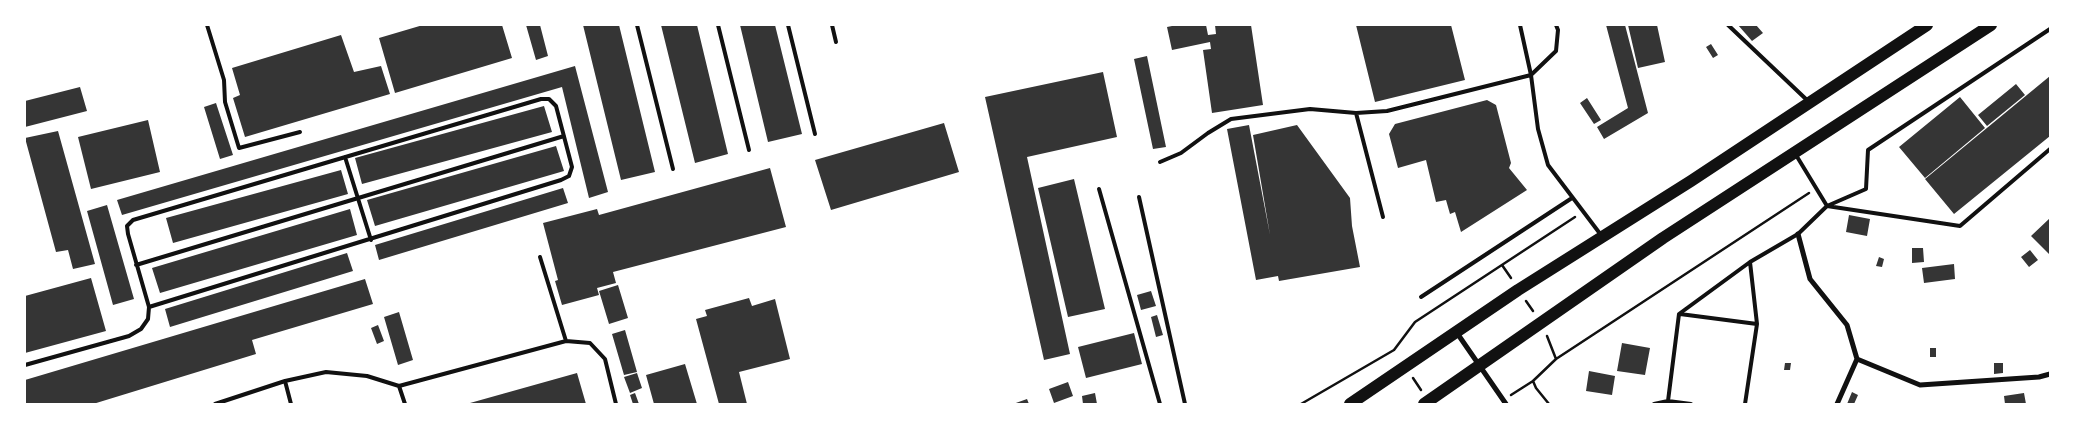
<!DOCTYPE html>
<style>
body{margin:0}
#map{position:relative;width:2075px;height:429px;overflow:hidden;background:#fff;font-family:"Alegreya Sans",sans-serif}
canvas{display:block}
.frame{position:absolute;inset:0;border:26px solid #fff;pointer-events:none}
</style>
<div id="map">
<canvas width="2075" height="429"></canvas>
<div class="frame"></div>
</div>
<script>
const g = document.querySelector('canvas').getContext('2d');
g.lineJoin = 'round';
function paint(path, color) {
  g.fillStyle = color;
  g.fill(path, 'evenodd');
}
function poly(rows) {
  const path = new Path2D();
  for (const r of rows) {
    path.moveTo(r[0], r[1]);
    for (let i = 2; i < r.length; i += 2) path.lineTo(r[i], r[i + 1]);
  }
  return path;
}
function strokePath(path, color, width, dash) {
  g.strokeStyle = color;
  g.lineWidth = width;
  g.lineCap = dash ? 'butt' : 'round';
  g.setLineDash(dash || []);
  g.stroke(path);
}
paint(poly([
 [423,25,502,25,512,58,395,93,379,38],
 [526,25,540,25,548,56,536,60],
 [583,25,619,25,655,172,621,180],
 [661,25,697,25,728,154,695,163],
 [740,25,775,25,802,134,768,142],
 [1177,25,1206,25,1208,35,1216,34,1215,25,1251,25,1263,105,1212,113,1203,50,1211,49,1210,42,1172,50,1167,27],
 [1356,25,1451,25,1465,80,1375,102],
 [1606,25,1625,25,1648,113,1604,139,1597,127,1628,108],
 [1628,25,1657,25,1665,62,1638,68],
 [1738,25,1756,25,1763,33,1752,41],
 [341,35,354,72,381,66,390,94,245,137,233,98,240,95,232,68],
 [1711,44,1718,55,1713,58,1706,47],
 [1147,56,1166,147,1153,149,1134,59],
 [575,66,608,192,589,198,562,87,122,215,117,200],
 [1103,72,1117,137,1027,157,1070,354,1044,360,985,97],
 [2050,76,2050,136,1954,214,1925,179],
 [2016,84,2025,95,1987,126,1978,115],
 [80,87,87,111,25,127,25,101],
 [1960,97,1985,128,1925,178,1899,147],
 [1587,98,1601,120,1594,124,1580,103],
 [1487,100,1496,105,1511,163,1509,168,1527,190,1461,232,1455,212,1450,214,1446,200,1436,202,1426,160,1398,168,1389,134,1395,124],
 [216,103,233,155,220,159,204,107],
 [544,106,552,132,362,184,355,158],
 [148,120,160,172,91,189,78,137],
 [944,123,959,172,831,210,815,160],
 [1249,125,1270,235,1253,135,1297,125,1350,198,1352,226,1360,267,1279,281,1278,276,1256,280,1227,129],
 [58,131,95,264,73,269,68,250,56,252,25,138],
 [556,146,564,171,375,226,367,200],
 [770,168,786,227,613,272,616,283,597,288,599,295,562,305,555,281,558,280,543,223,597,209,599,215],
 [341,170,348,194,173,243,166,218],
 [1074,179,1105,309,1068,317,1038,188],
 [563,188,568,203,379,260,375,245],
 [107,205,134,299,113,305,87,211],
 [350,209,357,235,160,293,152,268],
 [1849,215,1870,219,1867,236,1846,232],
 [2050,218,2050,255,2031,236],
 [1912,248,1923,248,1924,262,1912,263],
 [2030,250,2038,260,2029,267,2021,257],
 [347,253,353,271,170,327,165,309],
 [1879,257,1884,259,1882,267,1876,266],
 [1954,264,1955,279,1924,283,1922,268],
 [91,278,106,331,25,353,25,296],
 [365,279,373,304,252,340,256,354,93,404,25,404,25,380],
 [618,285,628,318,609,324,599,291],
 [1151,291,1156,306,1141,310,1137,295],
 [749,298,752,306,775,299,790,359,739,372,747,404,719,404,696,319,707,316,705,310],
 [399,312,413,360,398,365,384,317],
 [1157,315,1163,335,1156,337,1151,317],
 [378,325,384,341,377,344,371,328],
 [625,330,637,372,624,375,612,334],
 [1134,333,1142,364,1086,378,1078,347],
 [1622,343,1650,348,1645,375,1617,371],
 [1930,348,1936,348,1936,357,1930,357],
 [1785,363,1791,363,1790,370,1784,370],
 [1994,363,2003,363,2003,373,1994,374],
 [685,364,697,404,654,404,646,375],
 [1589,371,1615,376,1612,395,1586,391],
 [577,373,586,404,470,404,470,403],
 [637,373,642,388,630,393,624,377],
 [1068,382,1073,396,1054,403,1049,389],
 [1852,392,1858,395,1854,404,1847,404],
 [635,393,639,404,633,404,630,395],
 [1095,393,1097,404,1083,404,1082,396],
 [2024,393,2026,404,2005,404,2004,396],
 [1027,399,1029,404,1013,404]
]), '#353535');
strokePath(poly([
 [1502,265,1511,278],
 [1526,301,1533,311],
 [1547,336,1556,359],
 [1413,378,1421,390],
 [1511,395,1533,381],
 [1301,404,1394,350,1415,322,1575,217],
 [1549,404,1536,388,1533,381,1556,359,1809,193]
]), '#111', 2.5);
strokePath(poly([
 [207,25,224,80,225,102,239,148,300,132],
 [637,25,673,169],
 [718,25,749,150],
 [788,25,815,134],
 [832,25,836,42],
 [1520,25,1531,75,1538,129,1548,165,1601,235],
 [1728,25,1808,101],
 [2050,29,1868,150,1866,189,1827,206,1960,226,2050,149],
 [1356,113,1383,217],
 [345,157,371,240],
 [1160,162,1181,153,1208,133,1231,119,1310,109,1356,113,1387,111,1531,75,1556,51,1558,30,1556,25],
 [1099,189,1160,404],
 [1139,197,1185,404],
 [540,257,566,341],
 [136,265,564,136],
 [1421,297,1572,198],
 [1680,314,1757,324],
 [25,365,129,336,141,329,148,319,149,307,128,234,127,226,133,220,541,99,549,99,556,106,572,167,569,176,561,180,149,307],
 [285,381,291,404],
 [399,386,405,404],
 [1668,401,1679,314,1750,262,1798,234,1827,206,1796,155],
 [215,404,285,381,326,372,367,376,399,386,566,341,590,343,605,359,616,404],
 [1654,404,1668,401,1691,404],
 [1745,404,1757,324,1750,262]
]), '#111', 4);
strokePath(poly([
 [1798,234,1810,279,1847,325,1857,359,1837,404],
 [1457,333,1506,404],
 [1857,359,1920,385,2039,377,2050,374]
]), '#111', 5);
strokePath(poly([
 [1350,404,1518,290,1691,181,1927,25],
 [1424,404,1663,238,1991,25]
]), '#111', 12);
</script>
